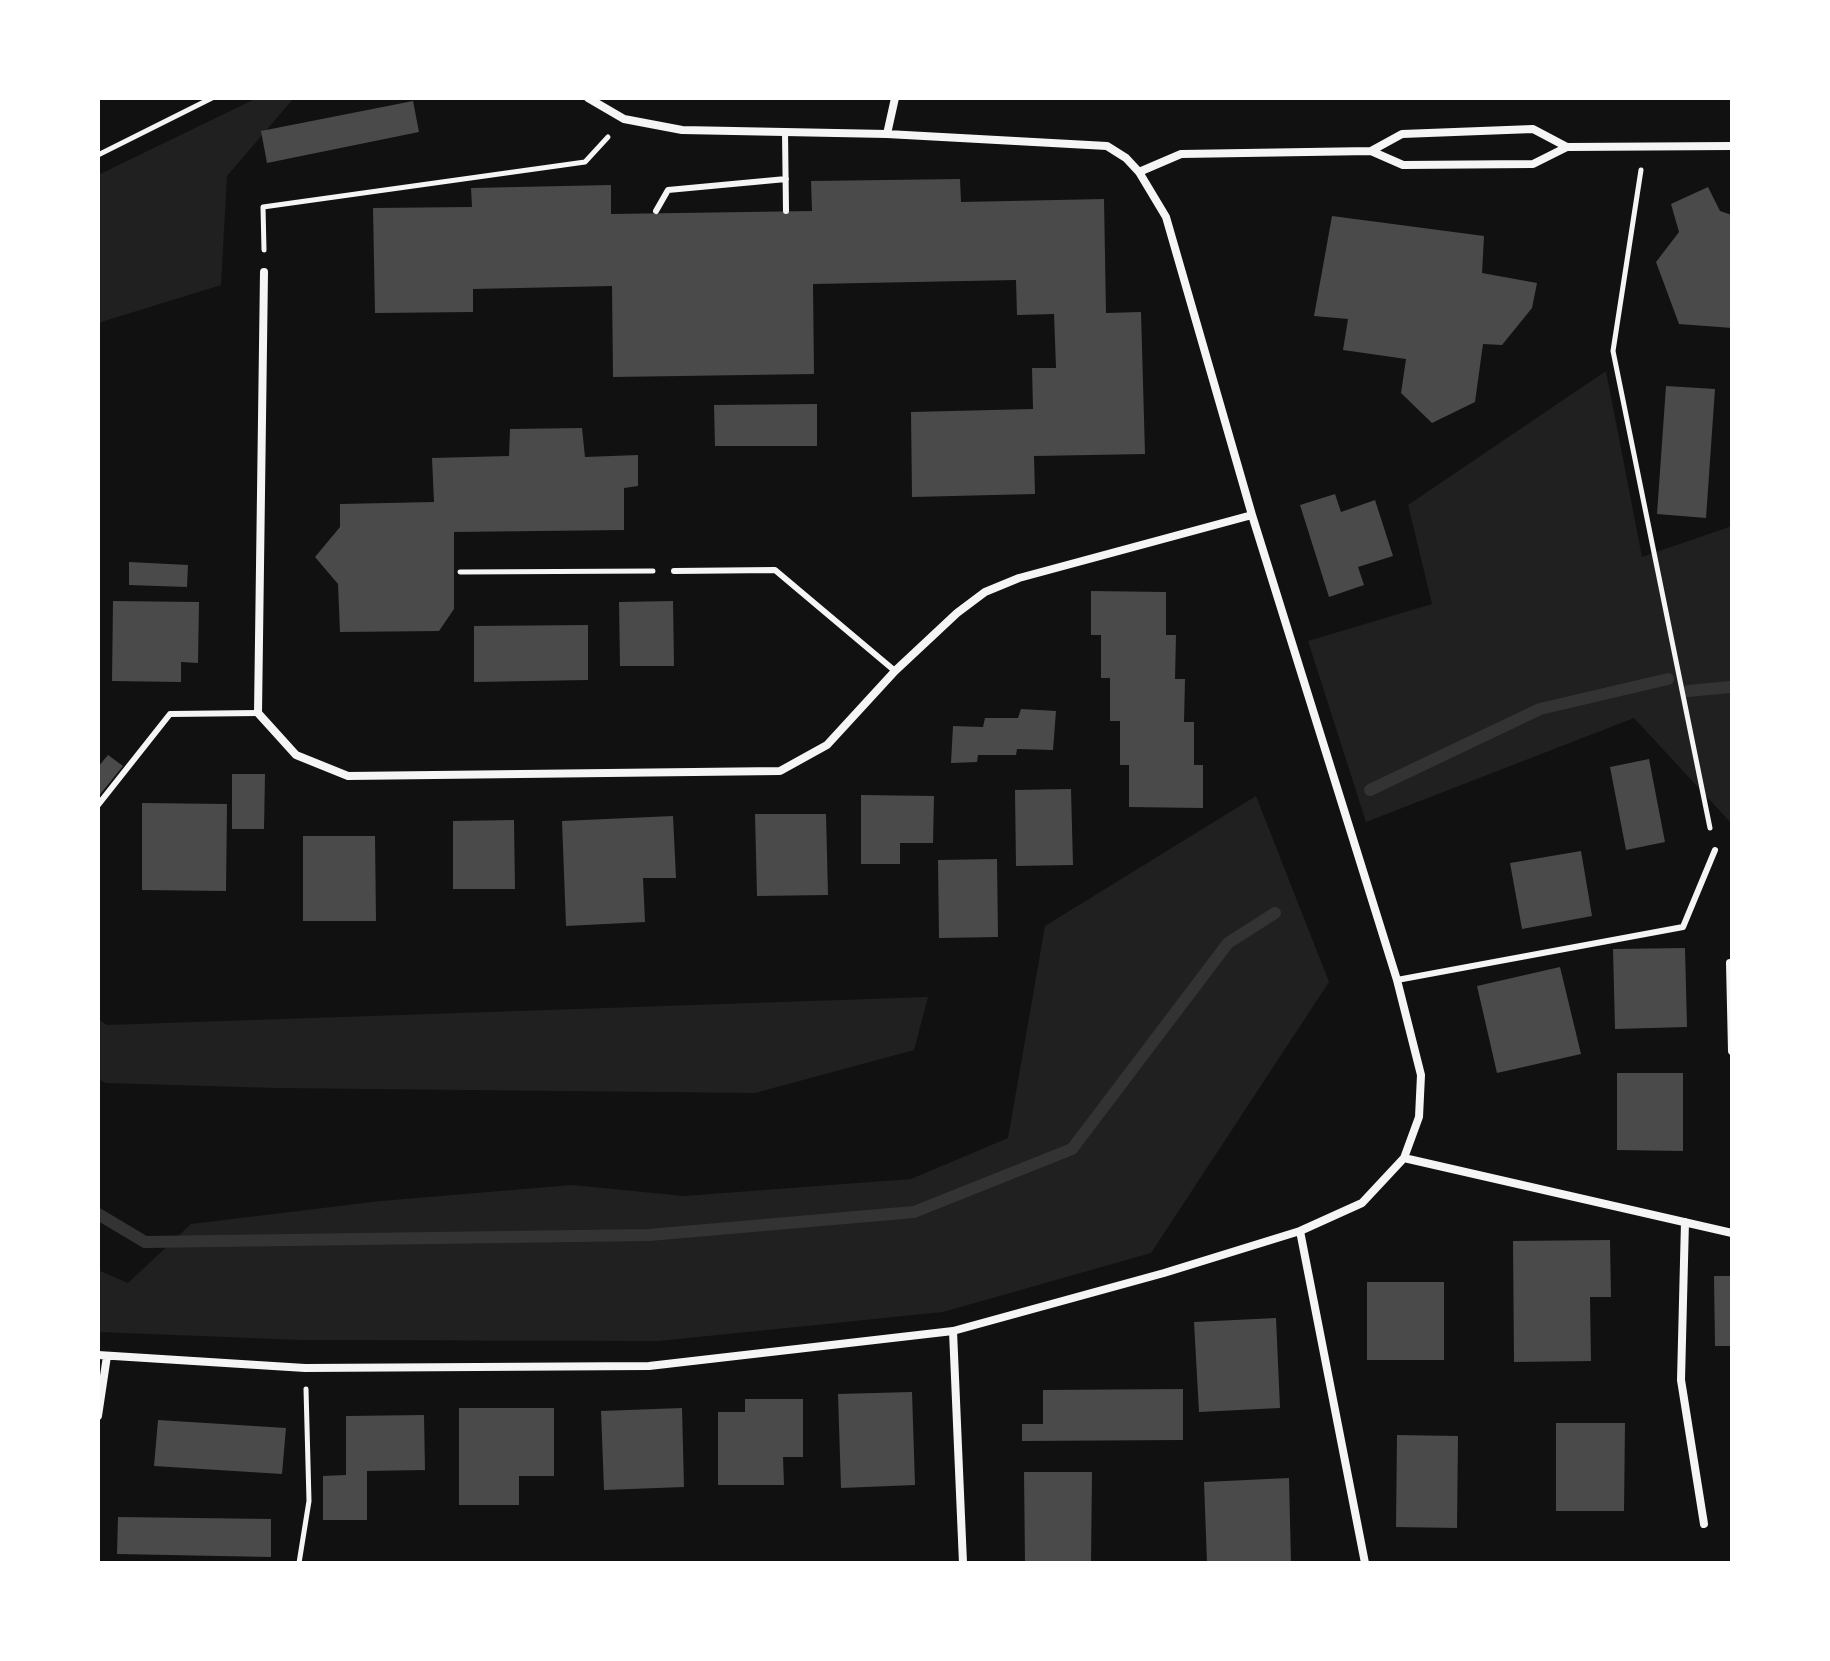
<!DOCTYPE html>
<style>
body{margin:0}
#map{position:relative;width:1830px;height:1661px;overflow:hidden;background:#111;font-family:Mulish,sans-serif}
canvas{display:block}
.frame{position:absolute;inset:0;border:100px solid #fff;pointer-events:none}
</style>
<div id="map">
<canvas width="1830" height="1661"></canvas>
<div class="frame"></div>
</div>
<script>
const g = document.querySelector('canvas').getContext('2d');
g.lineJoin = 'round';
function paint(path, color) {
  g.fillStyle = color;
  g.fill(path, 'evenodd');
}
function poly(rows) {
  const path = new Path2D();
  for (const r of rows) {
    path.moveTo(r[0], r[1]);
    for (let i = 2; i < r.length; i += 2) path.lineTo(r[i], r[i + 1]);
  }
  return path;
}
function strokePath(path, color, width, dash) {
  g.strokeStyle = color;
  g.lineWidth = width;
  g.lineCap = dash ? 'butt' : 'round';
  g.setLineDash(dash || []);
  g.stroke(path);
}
paint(poly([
 [257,98,294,98,227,176,221,285,98,323,98,175],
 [1606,371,1642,557,1732,526,1732,824,1634,718,1366,822,1308,641,1432,604,1408,505],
 [1256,796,1329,982,1151,1253,943,1312,659,1341,302,1340,98,1332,98,1270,128,1283,191,1224,381,1201,572,1185,684,1196,911,1179,1008,1138,1045,926],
 [928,997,914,1050,755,1093,277,1088,106,1083,98,1079,98,1019,107,1025]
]), '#202020');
strokePath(poly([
 [1688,691,1730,687],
 [1370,790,1540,709,1668,679],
 [98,1214,145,1242,649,1235,914,1212,1072,1149,1228,943,1275,913]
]), '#333', 12);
paint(poly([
 [413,101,419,132,267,163,261,131],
 [960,179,961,202,1104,199,1106,313,1141,312,1145,454,1034,456,1035,494,912,497,911,412,1033,409,1032,368,1056,368,1054,314,1017,315,1016,280,813,284,814,374,613,377,612,286,473,289,473,312,375,313,373,208,472,207,471,188,611,185,611,214,812,211,811,181],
 [1708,187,1720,211,1732,215,1732,328,1679,324,1656,262,1679,232,1671,204],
 [1332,216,1484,236,1482,273,1537,283,1532,308,1502,345,1483,344,1475,402,1432,423,1401,393,1406,359,1343,350,1348,319,1314,316],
 [1666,386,1715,389,1706,518,1657,514],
 [817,404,817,446,715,446,714,405],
 [582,428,585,457,638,455,638,486,624,488,624,530,454,532,454,609,439,631,340,632,338,584,315,557,340,527,340,504,434,502,432,458,509,456,510,429],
 [1335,494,1341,512,1375,500,1393,556,1358,567,1364,585,1329,597,1300,505],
 [129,562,188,565,187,587,129,585],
 [1091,591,1166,592,1166,635,1176,635,1175,679,1185,679,1184,722,1194,722,1194,765,1203,765,1203,808,1129,807,1129,765,1120,765,1120,721,1110,721,1110,678,1101,678,1101,635,1091,635],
 [113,601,199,602,198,663,181,662,181,682,112,681],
 [673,601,674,666,620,666,619,602],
 [588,625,588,680,474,682,474,626],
 [1021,709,1056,711,1053,750,1017,749,1016,755,978,755,977,762,951,763,953,726,983,727,985,718,1018,718],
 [108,755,123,766,98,797,98,767],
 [1649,759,1665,842,1626,850,1610,767],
 [232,774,265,774,264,829,232,829],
 [1071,789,1073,865,1016,866,1015,790],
 [861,795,934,796,933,843,900,843,900,864,861,864],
 [142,803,227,804,226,891,142,890],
 [755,814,826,814,828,895,757,896],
 [673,816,676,878,643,878,645,922,566,926,562,821],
 [514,820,515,889,453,889,453,821],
 [303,836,375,836,376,921,303,921],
 [1581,851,1592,916,1522,929,1510,863],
 [997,859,998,937,939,938,938,860],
 [1685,948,1687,1027,1615,1029,1613,949],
 [1560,967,1581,1054,1497,1073,1477,986],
 [1617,1073,1683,1073,1683,1151,1617,1150],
 [1610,1240,1611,1297,1590,1297,1591,1361,1514,1362,1513,1241],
 [1714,1276,1732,1276,1732,1346,1715,1346],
 [1367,1282,1444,1282,1444,1360,1367,1360],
 [1276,1318,1280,1408,1199,1412,1194,1322],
 [1183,1389,1183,1440,1022,1441,1022,1424,1043,1424,1043,1390],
 [912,1392,915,1485,841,1488,838,1394],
 [745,1399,803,1399,803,1457,783,1457,784,1485,718,1485,718,1412,745,1412],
 [459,1408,554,1408,554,1476,519,1476,519,1505,459,1505],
 [682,1408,684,1487,604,1490,601,1411],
 [424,1415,425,1470,367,1471,367,1520,323,1520,323,1476,346,1475,346,1416],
 [158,1420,286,1428,282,1474,154,1466],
 [1556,1423,1625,1423,1624,1511,1556,1511],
 [1397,1435,1458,1436,1457,1528,1396,1527],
 [1024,1472,1092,1472,1091,1563,1025,1563],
 [1289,1478,1291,1563,1207,1563,1204,1482],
 [118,1517,271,1519,271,1557,117,1554]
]), '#4a4a4a');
strokePath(poly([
 [98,155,212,98],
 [1641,170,1613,351,1710,828],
 [264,250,263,207,585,162,608,137],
 [460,572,653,571],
 [299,1563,309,1501,306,1389]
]), '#f5f5f5', 5);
strokePath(poly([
 [785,132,786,211],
 [656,211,668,190,786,179],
 [674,571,775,570,895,671],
 [98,805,170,714,258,713],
 [1397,980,1683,927,1715,850]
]), '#f5f5f5', 6);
strokePath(poly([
 [887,134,895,98],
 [1371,151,1402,134,1533,129,1567,147],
 [1139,172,1181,154,1371,151,1403,165,1533,164,1567,147,1732,146],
 [264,272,258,713,296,755,348,776,780,771,827,745,895,671,957,613,985,592,1019,578,1252,515],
 [1730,963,1732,1051],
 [1404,1158,1732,1233],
 [1685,1222,1681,1380,1704,1524],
 [1300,1231,1365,1563],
 [953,1331,963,1563],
 [98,1355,305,1368,649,1366,953,1331,1164,1273,1300,1231,1362,1203,1404,1158,1419,1117,1421,1075,1397,980,1252,515,1166,217,1139,172,1126,158,1107,146,887,134,682,130,624,119,588,98],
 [98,1416,107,1356]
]), '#f5f5f5', 8);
</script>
